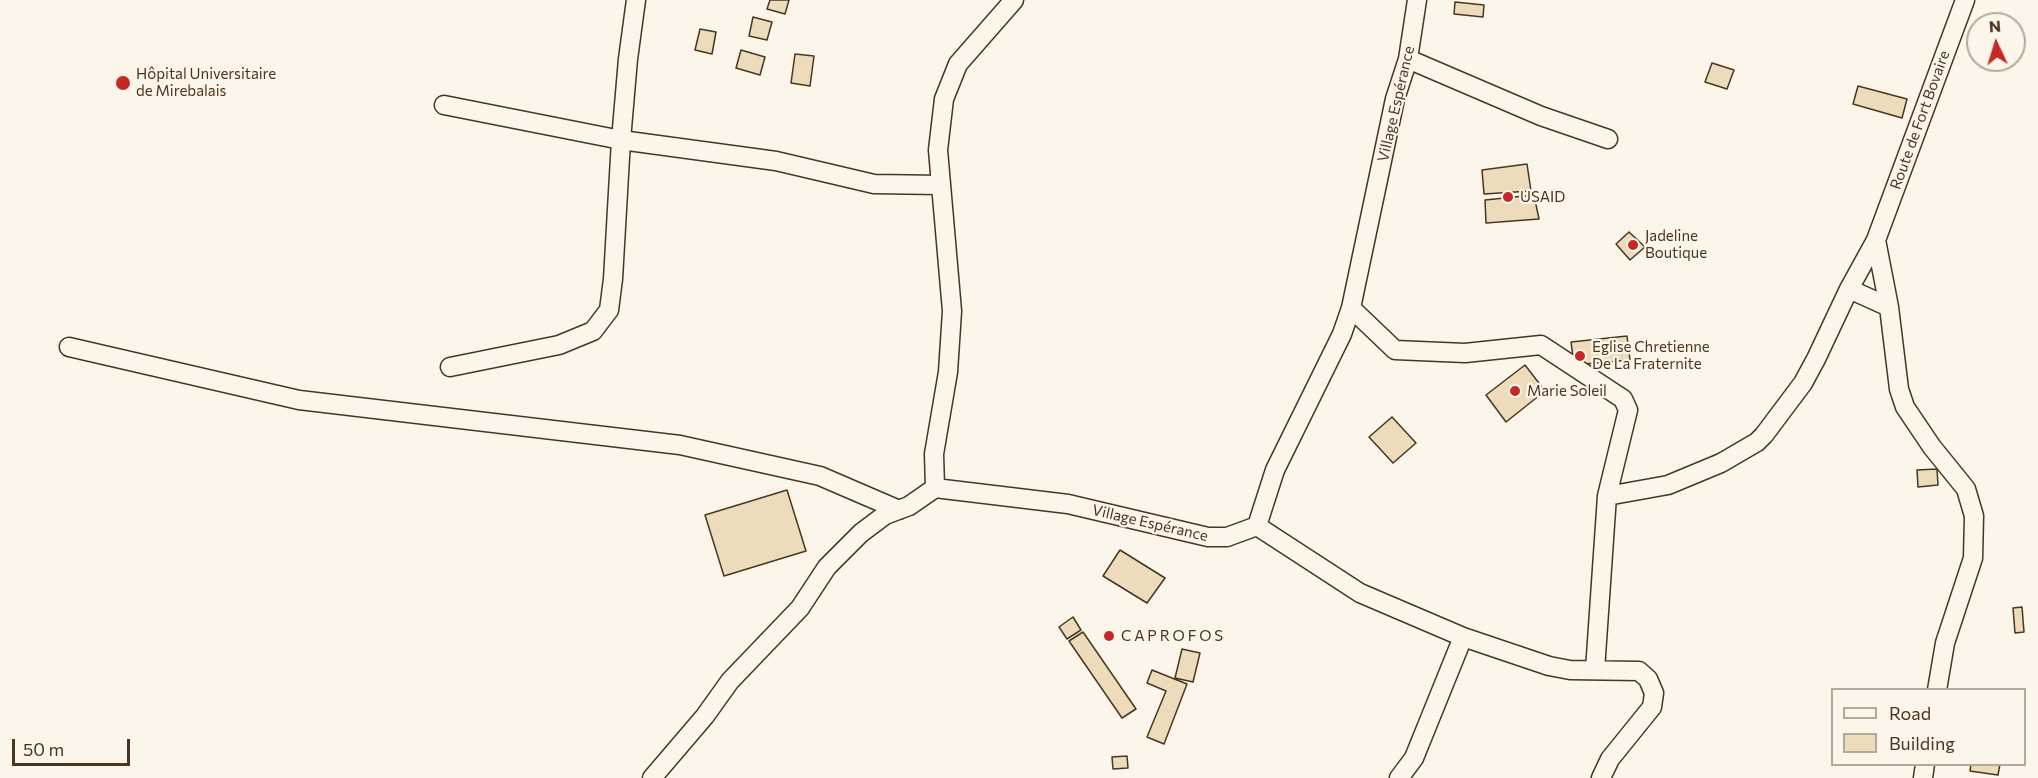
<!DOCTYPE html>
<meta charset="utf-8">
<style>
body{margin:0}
#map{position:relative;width:2038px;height:778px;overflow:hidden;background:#fbf6e9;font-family:Commissioner,sans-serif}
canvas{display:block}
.legend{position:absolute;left:1831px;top:688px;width:195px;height:78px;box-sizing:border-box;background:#fbf6e9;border:2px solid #b4a999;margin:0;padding:8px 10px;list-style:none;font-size:18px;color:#4a3520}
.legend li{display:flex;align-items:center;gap:12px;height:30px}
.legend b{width:30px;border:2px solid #b4a999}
.north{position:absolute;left:1966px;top:12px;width:60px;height:60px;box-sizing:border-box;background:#fbf6e9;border:2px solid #b4a999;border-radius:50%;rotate:356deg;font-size:16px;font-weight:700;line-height:24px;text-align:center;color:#4a3520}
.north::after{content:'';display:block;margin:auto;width:21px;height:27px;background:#c62828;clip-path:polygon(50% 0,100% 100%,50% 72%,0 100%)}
.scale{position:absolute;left:12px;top:739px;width:118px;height:27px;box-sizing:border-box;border:3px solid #4a3520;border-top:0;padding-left:8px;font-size:18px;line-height:21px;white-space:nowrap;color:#4a3520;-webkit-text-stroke:4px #fbf6e9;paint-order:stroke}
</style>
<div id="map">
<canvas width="2038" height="778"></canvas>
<ul class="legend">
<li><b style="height:8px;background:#fbf6e9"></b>Road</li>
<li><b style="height:16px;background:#ecdcbc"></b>Building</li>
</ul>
<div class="north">N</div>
<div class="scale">50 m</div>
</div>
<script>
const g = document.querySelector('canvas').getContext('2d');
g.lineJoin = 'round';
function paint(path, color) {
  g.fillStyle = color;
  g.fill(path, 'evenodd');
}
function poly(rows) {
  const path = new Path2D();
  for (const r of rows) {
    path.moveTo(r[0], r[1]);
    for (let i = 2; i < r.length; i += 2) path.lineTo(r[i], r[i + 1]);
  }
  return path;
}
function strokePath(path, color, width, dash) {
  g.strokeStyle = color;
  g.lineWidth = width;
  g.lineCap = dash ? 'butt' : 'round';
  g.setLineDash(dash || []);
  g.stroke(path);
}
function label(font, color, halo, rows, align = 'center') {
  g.font = font + ' Commissioner,sans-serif';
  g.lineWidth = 4.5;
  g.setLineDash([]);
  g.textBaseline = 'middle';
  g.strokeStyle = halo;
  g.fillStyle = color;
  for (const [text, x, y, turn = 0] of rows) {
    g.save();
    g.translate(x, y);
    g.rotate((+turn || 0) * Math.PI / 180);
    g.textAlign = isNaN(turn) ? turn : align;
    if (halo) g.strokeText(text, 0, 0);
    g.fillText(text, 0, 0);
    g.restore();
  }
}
const building = poly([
 [770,0,789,0,785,14,767,9,770,0],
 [1455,2,1484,5,1483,17,1454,14,1455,2],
 [753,17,772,22,767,40,749,36,753,17],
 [700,29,716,32,712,54,695,50,700,29],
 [741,50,765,57,760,75,736,68,741,50],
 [795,54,814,56,810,86,791,83,795,54],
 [1712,63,1734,70,1727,89,1705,82,1712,63],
 [1858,86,1907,99,1902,118,1853,104,1858,86],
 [1527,164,1531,191,1484,194,1482,170,1527,164],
 [1534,195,1539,219,1486,223,1485,200,1534,195],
 [1629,232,1645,247,1630,260,1616,244,1629,232],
 [1627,336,1630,360,1574,365,1571,342,1627,336],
 [1525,365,1545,391,1506,422,1486,395,1525,365],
 [1392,417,1416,443,1393,463,1369,437,1392,417],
 [1937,469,1938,485,1918,487,1917,470,1937,469],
 [787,490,806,551,724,576,705,515,787,490],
 [1120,550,1165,578,1147,603,1103,576,1120,550],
 [2022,607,2024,632,2015,633,2013,608,2022,607],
 [1073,617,1081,630,1067,639,1059,627,1073,617],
 [1083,632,1136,709,1122,718,1069,641,1083,632],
 [1182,649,1200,653,1193,682,1175,678,1182,649],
 [1152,670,1187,684,1164,744,1147,737,1166,691,1147,683,1152,670],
 [1127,756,1128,768,1113,769,1112,757,1127,756],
 [1971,764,2000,764,1998,775,1970,771,1971,764]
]);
paint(building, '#ecdcbc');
strokePath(building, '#4a3520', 1.5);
const minor = poly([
 [1408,59,1541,116,1608,139],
 [444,105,621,140,776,161,874,184,940,185],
 [1876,240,1889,307,1899,389,1905,407,1932,447,1966,489,1974,516,1973,558,1945,643,1937,690],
 [1849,289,1889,307],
 [1351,308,1395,350,1465,353,1541,345,1623,399,1628,410,1607,496],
 [69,347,299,400,680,445,820,476,899,510],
 [450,367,559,345,593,331,609,310,613,279,621,140,628,59,636,0],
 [935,488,934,454,948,372,952,311,938,150,944,99,958,64,1014,0],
 [1257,526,1360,593,1463,637,1549,666,1570,670,1639,671,1648,679,1654,693,1652,707,1610,759,1601,778],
 [1595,670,1607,496,1668,485,1721,463,1757,442,1764,435,1803,383,1816,359,1849,289,1876,240,1965,0],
 [652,778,705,716,730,681,800,608,827,567,861,533,885,515,909,506,935,488,1068,504,1208,537,1227,537,1257,526,1275,470,1342,334,1351,308,1395,99,1408,59,1417,0],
 [1399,778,1414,758,1463,637],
 [1923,778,1925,764]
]);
strokePath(minor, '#4a3520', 21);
strokePath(minor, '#fbf6e9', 18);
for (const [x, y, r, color] of [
 [123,83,8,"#c62828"],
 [1508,197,6,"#c62828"],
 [1633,245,6,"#c62828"],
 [1580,356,6,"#c62828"],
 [1515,391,6,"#c62828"],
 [1109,636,6,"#c62828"]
]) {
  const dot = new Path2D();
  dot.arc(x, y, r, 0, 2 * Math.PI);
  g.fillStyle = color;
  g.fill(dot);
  strokePath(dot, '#fbf6e9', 2);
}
label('15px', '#4a3520', '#fbf6e9', [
 ["Hôpital Universitaire",136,74],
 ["de Mirebalais",136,91],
 ["USAID",1520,197],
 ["Jadeline",1645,236],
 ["Boutique",1645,253],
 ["Eglise Chretienne",1592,347],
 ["De La Fraternite",1592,364],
 ["Marie Soleil",1527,391],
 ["C A P R O F O S",1121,636]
], 'left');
label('15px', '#4a3520', '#fbf6e9', [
 ["Village Espérance",1396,104,-77],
 ["Route de Fort Bovaire",1920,120,-70],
 ["Village Espérance",1150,523,13]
]);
</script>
